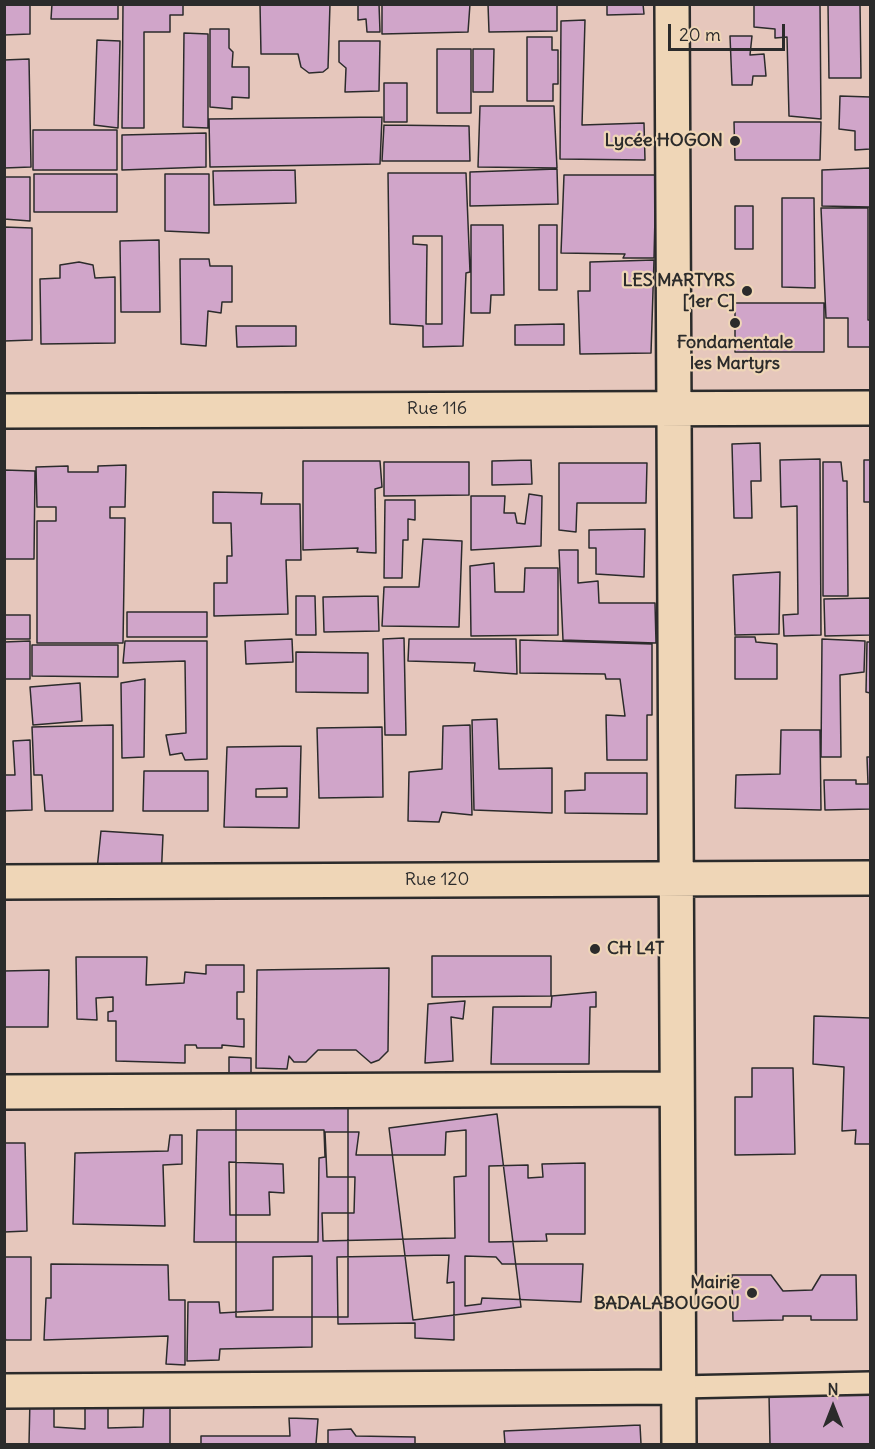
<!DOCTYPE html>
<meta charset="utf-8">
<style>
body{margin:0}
#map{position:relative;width:875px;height:1449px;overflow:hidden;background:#e6c7bc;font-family:Delius,sans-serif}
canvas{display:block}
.frame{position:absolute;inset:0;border:6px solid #2b2b2b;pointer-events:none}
.north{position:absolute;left:803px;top:1377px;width:60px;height:60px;-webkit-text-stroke:4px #efd6b7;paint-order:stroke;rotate:0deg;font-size:16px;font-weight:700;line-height:24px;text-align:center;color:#2b2b2b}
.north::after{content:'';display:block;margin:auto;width:21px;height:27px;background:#2b2b2b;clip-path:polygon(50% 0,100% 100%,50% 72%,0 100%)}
.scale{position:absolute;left:668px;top:24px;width:117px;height:27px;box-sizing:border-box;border:3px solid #2b2b2b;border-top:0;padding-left:8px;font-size:18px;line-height:21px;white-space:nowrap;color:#2b2b2b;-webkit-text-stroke:4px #efd6b7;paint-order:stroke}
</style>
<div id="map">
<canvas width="875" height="1449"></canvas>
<div class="frame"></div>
<div class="north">N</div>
<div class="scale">20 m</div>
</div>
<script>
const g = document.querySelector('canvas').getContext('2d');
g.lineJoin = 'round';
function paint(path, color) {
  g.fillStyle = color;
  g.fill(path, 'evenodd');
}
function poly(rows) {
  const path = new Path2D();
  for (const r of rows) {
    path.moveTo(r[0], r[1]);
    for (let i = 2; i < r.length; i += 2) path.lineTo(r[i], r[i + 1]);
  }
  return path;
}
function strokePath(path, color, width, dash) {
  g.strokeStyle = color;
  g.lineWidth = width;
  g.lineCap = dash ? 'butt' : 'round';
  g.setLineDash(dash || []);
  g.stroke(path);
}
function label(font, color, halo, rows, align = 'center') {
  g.font = font + ' Delius,sans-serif';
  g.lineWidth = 4.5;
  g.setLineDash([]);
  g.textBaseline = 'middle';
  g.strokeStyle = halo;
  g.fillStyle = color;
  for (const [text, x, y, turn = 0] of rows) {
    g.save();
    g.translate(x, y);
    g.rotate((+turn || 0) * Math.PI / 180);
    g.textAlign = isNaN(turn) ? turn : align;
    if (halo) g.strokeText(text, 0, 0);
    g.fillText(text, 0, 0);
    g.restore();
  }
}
const building = poly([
 [4,4,30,4,30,34,4,35,4,4],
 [52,4,118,4,118,19,51,19,52,4],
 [123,4,183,4,183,15,170,15,170,32,144,32,144,128,122,128,123,4],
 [260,4,330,4,328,68,323,72,309,73,301,67,298,54,261,54,260,4],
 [358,4,379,4,380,32,367,32,366,19,358,20,358,4],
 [382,4,470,4,468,32,382,34,382,4],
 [488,4,557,4,557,31,489,32,488,4],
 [607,4,643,4,644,14,607,15,607,4],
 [754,4,820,4,821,119,789,116,787,37,775,38,775,29,754,27,754,4],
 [828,4,860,4,861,78,829,78,828,4],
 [585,20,582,125,644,123,645,160,560,159,561,21,585,20],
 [210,29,229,29,229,48,233,52,232,67,249,67,249,98,232,97,232,109,210,107,210,29],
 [184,33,208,34,208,128,183,127,184,33],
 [730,36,752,36,750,55,764,54,766,76,753,76,752,85,732,85,730,36],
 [527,37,552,37,552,50,558,50,558,84,553,84,553,101,527,101,527,37],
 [97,40,120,41,118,128,94,125,97,40],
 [339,41,380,41,379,91,345,92,346,68,339,62,339,41],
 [437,49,471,49,471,113,437,113,437,49],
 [473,49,494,49,493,92,473,92,473,49],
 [29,59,31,167,4,168,4,60,29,59],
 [384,83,407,83,407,122,384,122,384,83],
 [840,96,870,97,870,149,855,150,855,131,839,129,840,96],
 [480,106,554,106,557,168,478,167,480,106],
 [382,117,380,164,210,167,209,119,382,117],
 [734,122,821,122,820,160,735,160,734,122],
 [384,125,469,126,470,161,382,161,384,125],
 [33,130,117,130,117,170,33,170,33,130],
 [206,133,206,167,122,170,122,135,206,133],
 [870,168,870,207,822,206,822,170,870,168],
 [557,169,558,204,470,206,470,172,557,169],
 [295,170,296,203,214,205,213,171,295,170],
 [388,173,466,173,470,272,466,273,463,346,423,347,423,326,390,324,388,173],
 [413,236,442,236,442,324,426,324,427,245,413,244,413,236],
 [34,174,117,174,117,212,34,212,34,174],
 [165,174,209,174,209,233,165,231,165,174],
 [564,175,656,175,654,258,623,258,625,254,561,253,564,175],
 [4,177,30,177,30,221,4,219,4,177],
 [782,198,814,198,815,288,782,287,782,198],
 [735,206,753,206,753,249,735,249,735,206],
 [821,208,868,208,868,320,870,320,870,347,848,347,848,318,826,318,821,208],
 [471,225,503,225,504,295,491,295,490,313,471,313,471,225],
 [539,225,557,225,557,290,539,290,539,225],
 [4,227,32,228,32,340,4,341,4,227],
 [159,240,160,312,121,312,120,241,159,240],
 [180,259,209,259,210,266,232,266,232,302,222,302,221,313,208,311,206,346,181,344,180,259],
 [654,260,651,353,580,354,578,291,590,291,590,262,654,260],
 [79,262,93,265,95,278,115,277,115,343,41,344,40,279,60,278,60,265,79,262],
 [735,303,824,303,824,352,735,352,735,303],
 [564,324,564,345,515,345,515,325,564,324],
 [236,326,296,326,296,346,237,347,236,326],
 [760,443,761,481,751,481,752,518,734,518,732,444,760,443],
 [820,459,821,635,784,636,783,615,798,614,797,506,781,507,780,460,820,459],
 [531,460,532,484,492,485,492,461,531,460],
 [864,460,870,460,870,502,864,502,864,460],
 [303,461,380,461,382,487,375,489,376,553,357,552,358,548,303,550,303,461],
 [384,462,469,462,469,495,384,496,384,462],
 [823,462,841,462,843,481,847,481,848,596,823,596,823,462],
 [559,463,647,463,646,503,577,503,576,532,559,530,559,463],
 [126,465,125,507,110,507,110,518,125,518,123,643,37,643,37,521,56,521,56,507,37,507,36,467,68,466,68,472,98,472,98,466,126,465],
 [4,470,35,471,34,559,4,559,4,470],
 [213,492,262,493,261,504,300,504,301,560,286,560,288,614,214,616,214,583,227,583,227,556,232,556,231,523,213,523,213,492],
 [529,494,542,496,541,546,471,550,471,496,505,496,504,513,515,513,517,523,525,524,529,494],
 [385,500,415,500,415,520,408,519,408,540,403,540,402,578,384,578,385,500],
 [645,529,644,577,596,574,596,548,589,548,589,530,645,529],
 [423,539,462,541,459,627,382,626,384,587,419,587,423,539],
 [559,550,578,550,578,583,598,581,599,603,655,603,656,643,563,640,559,550],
 [494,563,495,592,524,592,525,568,558,568,558,635,471,636,470,566,494,563],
 [780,572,779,634,735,635,733,575,780,572],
 [296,596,315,596,316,635,296,635,296,596],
 [378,596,379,631,324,632,323,597,378,596],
 [870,598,870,635,825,636,824,599,870,598],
 [127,612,207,612,207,637,127,637,127,612],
 [4,615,30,615,30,639,4,639,4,615],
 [735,637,755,637,756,642,777,644,777,679,735,679,735,637],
 [404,638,406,735,385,735,383,639,404,638],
 [292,639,293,662,246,664,245,641,292,639],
 [409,639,516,639,517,674,474,671,475,663,408,661,409,639],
 [822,639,865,641,864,672,840,675,841,757,821,757,822,639],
 [520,640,652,644,652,715,647,715,647,760,607,760,606,715,625,716,620,679,606,679,605,674,520,673,520,640],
 [30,641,30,679,4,679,4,642,30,641],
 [125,641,207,641,207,759,185,760,182,753,170,755,166,735,186,733,185,661,123,663,125,641],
 [867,642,870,642,870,693,866,692,867,642],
 [32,645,118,645,118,677,32,676,32,645],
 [296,652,368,653,368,693,296,692,296,652],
 [145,679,144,757,122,758,121,683,145,679],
 [80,683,82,721,33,725,30,687,80,683],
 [497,719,499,769,552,768,552,813,474,810,472,720,497,719],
 [113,725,113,811,45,811,42,775,34,775,32,727,113,725],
 [470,725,472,815,442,812,439,822,408,821,409,772,442,769,443,726,470,725],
 [382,727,383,797,319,798,317,728,382,727],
 [781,730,820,730,821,810,735,808,736,775,780,774,781,730],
 [30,740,32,810,4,811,4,775,15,775,13,741,30,740],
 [301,746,299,828,224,827,227,747,301,746],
 [287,788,287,797,256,797,256,789,287,788],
 [867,757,870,757,870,809,825,810,824,780,856,780,856,784,868,784,867,757],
 [144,771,208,771,208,811,143,811,144,771],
 [585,773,647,773,647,814,565,813,565,791,585,790,585,773],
 [101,831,163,835,161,880,96,879,101,831],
 [432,956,551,956,551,996,432,997,432,956],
 [76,957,147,957,146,985,184,983,185,972,206,974,206,965,244,965,244,992,237,992,237,1019,244,1019,244,1047,222,1045,222,1048,197,1048,196,1045,185,1045,185,1063,116,1061,116,1021,108,1021,108,1012,113,1011,113,997,96,998,97,1020,77,1019,76,957],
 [389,968,388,1051,379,1060,371,1063,356,1050,318,1050,306,1062,294,1062,289,1056,287,1069,256,1068,257,970,389,968],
 [49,970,48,1027,4,1027,4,971,49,970],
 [596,992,596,1007,590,1007,589,1064,491,1064,493,1007,551,1007,552,996,596,992],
 [465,1001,463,1019,451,1017,453,1061,425,1063,428,1004,465,1001],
 [814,1016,870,1018,870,1144,855,1144,856,1130,842,1131,844,1067,813,1064,814,1016],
 [229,1057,251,1058,251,1076,229,1076,229,1057],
 [752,1068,793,1068,795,1154,735,1155,735,1097,752,1097,752,1068],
 [236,1104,348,1104,348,1317,236,1317,236,1104],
 [497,1114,521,1307,413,1320,389,1128,497,1114],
 [197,1130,324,1130,325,1157,319,1158,318,1242,194,1242,197,1130],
 [229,1162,283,1164,284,1193,269,1192,270,1215,230,1215,229,1162],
 [466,1130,466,1176,454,1177,455,1238,323,1241,322,1213,354,1213,355,1177,327,1177,325,1132,359,1132,356,1155,445,1155,446,1132,466,1130],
 [170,1135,182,1135,182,1164,163,1165,165,1226,73,1224,75,1153,168,1151,170,1135],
 [4,1143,25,1143,27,1231,4,1232,4,1143],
 [585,1163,585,1234,546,1234,547,1241,489,1242,489,1166,528,1165,528,1178,543,1177,542,1164,585,1163],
 [449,1255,447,1283,454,1282,454,1340,415,1338,415,1323,338,1324,337,1257,449,1255],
 [312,1256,312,1347,220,1349,219,1360,187,1361,188,1302,219,1302,220,1313,273,1310,273,1257,312,1256],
 [465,1256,496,1257,502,1264,583,1264,581,1302,482,1298,481,1304,465,1306,465,1256],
 [4,1257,31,1257,31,1340,6,1340,4,1336,4,1257],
 [51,1264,168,1265,169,1300,185,1300,185,1365,166,1364,168,1336,44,1340,46,1298,51,1298,51,1264],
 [732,1275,771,1275,783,1291,812,1290,821,1275,856,1275,857,1320,811,1320,811,1316,783,1316,783,1320,733,1321,732,1275],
 [870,1391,870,1444,770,1444,769,1394,870,1391],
 [30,1399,54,1399,54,1427,85,1429,85,1403,108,1404,108,1428,143,1427,144,1399,170,1400,170,1444,29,1444,30,1399],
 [289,1418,318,1419,316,1444,201,1444,201,1436,290,1436,289,1418],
 [640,1425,641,1444,505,1444,504,1431,640,1425],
 [351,1429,356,1436,415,1437,415,1444,328,1444,328,1430,351,1429]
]);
paint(building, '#d0a5c9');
strokePath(building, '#2b2b2b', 1.5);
const lane = poly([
 [679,1387,870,1383]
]);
const street = poly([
 [672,4,679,1444],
 [4,411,870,408],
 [4,882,870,878],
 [4,1092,677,1089],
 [4,1391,679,1387]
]);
strokePath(lane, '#2b2b2b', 26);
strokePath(street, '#2b2b2b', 38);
strokePath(lane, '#efd6b7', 21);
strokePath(street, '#efd6b7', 33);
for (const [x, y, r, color] of [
 [735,141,6,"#2b2b2b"],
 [747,291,6,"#2b2b2b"],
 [735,323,6,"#2b2b2b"],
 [595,949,6,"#2b2b2b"],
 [752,1293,6,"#2b2b2b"]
]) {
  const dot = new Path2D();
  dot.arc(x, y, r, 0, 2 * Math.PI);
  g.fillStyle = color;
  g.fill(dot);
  strokePath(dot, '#efd6b7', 2);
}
label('bold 18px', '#2b2b2b', '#efd6b7', [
 ["Lycée HOGON",723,141],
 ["LES MARTYRS",735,281],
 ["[1er C]",735,302],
 ["Fondamentale",735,343,"center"],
 ["les Martyrs",735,364,"center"],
 ["CH L4T",607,949,"left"],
 ["Mairie",740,1283],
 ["BADALABOUGOU",740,1304]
], 'right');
label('18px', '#2b2b2b', '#efd6b7', [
 ["Rue 116",437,409],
 ["Rue 120",437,880]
]);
</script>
